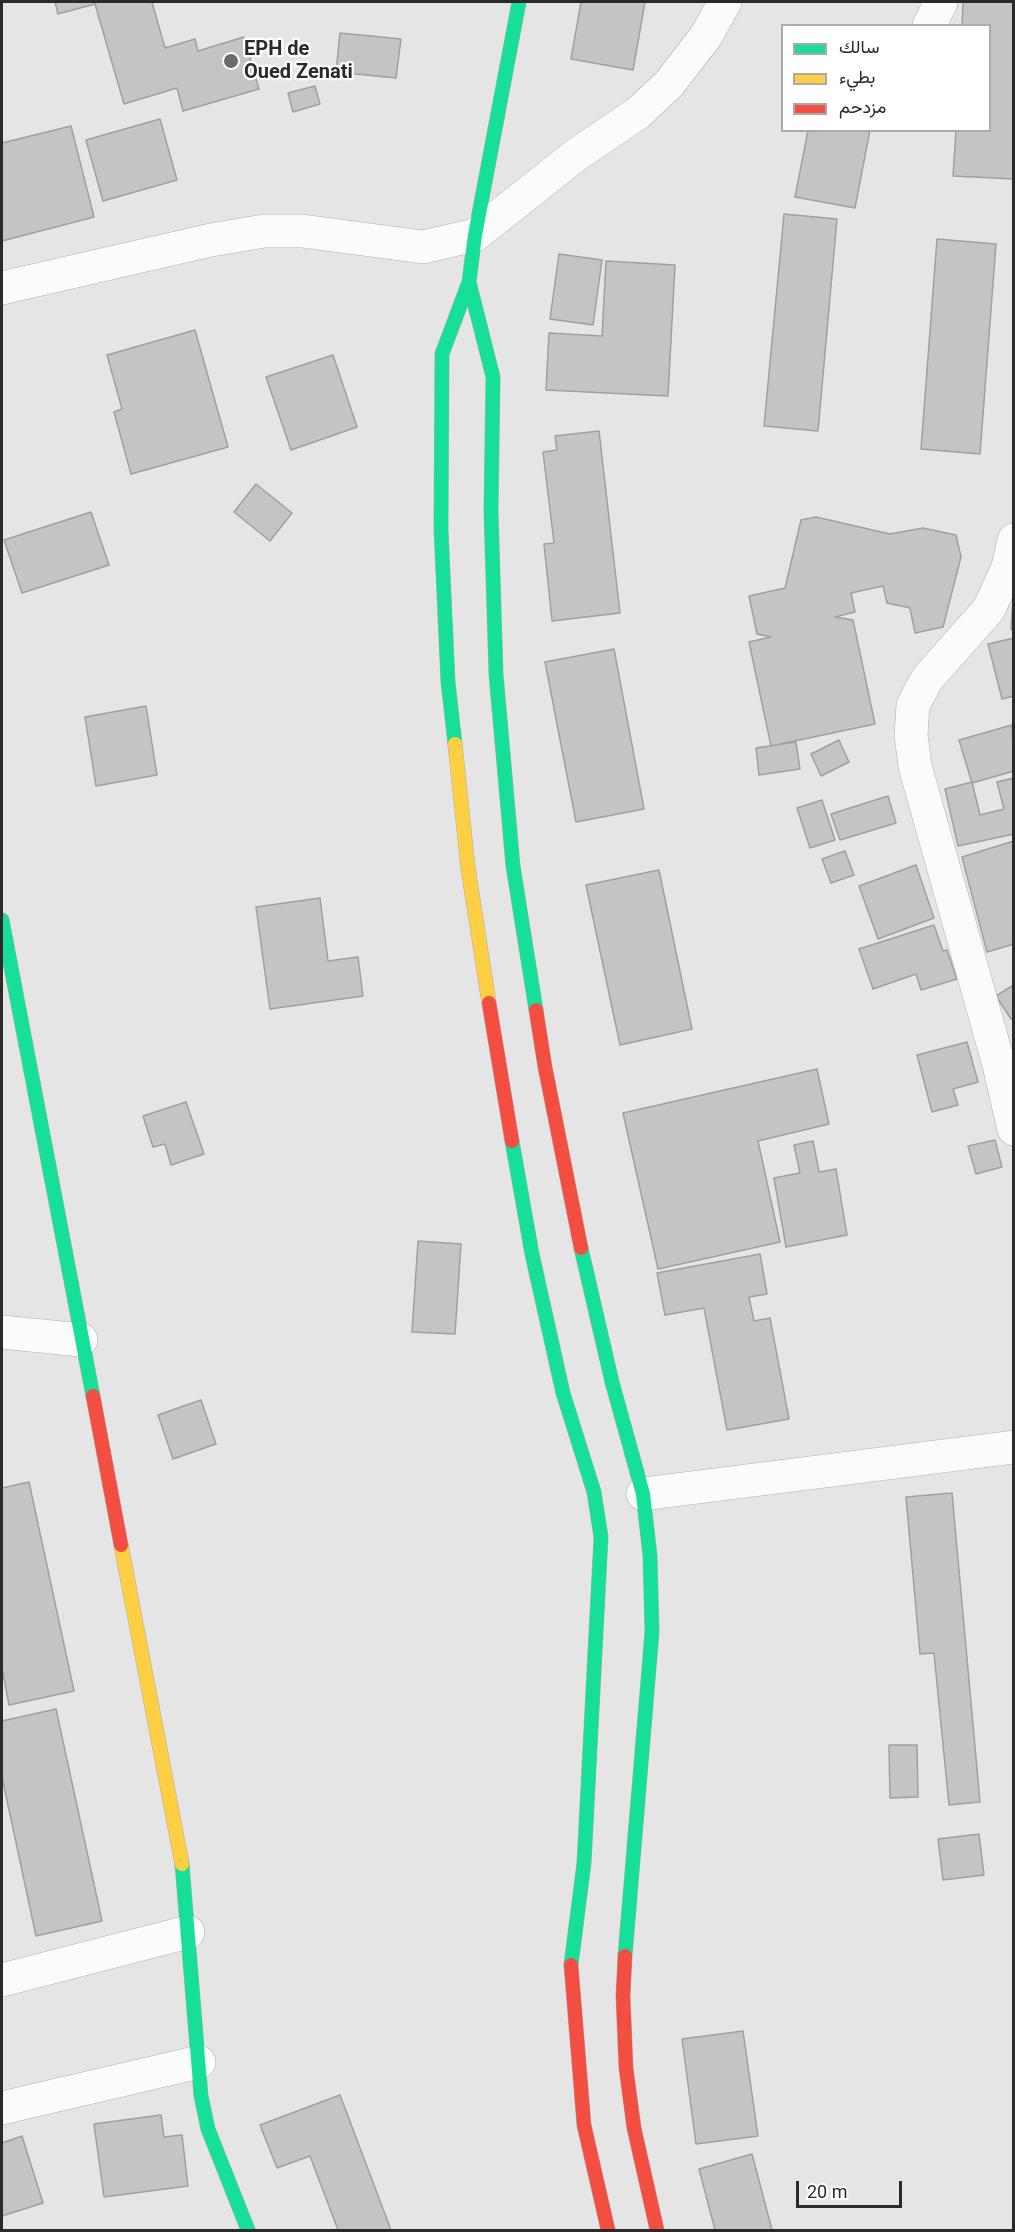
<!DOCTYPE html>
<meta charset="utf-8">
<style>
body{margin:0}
#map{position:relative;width:1015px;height:2232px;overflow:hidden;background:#e5e5e6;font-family:Roboto,Vazirmatn,sans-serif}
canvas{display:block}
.frame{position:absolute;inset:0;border:3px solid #2a2a2b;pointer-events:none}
.legend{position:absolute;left:781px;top:24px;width:210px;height:108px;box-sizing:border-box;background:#fff;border:2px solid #aaa;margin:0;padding:8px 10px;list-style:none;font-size:18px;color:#2a2a2b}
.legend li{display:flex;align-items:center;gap:12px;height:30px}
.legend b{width:30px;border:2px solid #aaa}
.scale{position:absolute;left:796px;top:2181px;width:106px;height:27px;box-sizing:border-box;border:3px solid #2a2a2b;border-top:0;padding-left:8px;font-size:18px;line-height:21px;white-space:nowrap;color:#2a2a2b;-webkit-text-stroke:4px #fff;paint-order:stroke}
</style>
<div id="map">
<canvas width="1015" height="2232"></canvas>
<div class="frame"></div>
<ul class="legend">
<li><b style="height:8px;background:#16e098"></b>سالك</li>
<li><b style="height:8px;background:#ffcf43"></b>بطيء</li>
<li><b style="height:8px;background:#f24e42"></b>مزدحم</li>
</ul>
<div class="scale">20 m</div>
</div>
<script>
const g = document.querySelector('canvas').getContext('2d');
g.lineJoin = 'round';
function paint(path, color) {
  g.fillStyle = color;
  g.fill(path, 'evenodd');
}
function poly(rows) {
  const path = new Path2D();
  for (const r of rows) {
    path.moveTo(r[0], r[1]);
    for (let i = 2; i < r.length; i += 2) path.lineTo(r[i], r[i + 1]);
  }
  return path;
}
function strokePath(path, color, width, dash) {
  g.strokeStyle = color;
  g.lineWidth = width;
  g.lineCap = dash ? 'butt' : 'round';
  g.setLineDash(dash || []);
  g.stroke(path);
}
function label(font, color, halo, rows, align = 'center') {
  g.font = font + ' Roboto,sans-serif';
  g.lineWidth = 4.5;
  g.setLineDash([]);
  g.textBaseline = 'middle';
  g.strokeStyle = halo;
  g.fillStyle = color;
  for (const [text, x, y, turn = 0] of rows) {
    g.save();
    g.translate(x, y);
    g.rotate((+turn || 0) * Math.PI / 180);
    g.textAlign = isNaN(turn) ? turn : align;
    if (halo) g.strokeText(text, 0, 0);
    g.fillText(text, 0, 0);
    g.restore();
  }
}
const building = poly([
 [55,2,152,2,165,48,195,39,198,51,244,37,259,89,183,111,177,88,124,104,95,4,58,14,55,2],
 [581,2,645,2,633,70,571,59,581,2],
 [963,2,1014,2,1014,179,953,176,956,130,990,130,990,26,962,26,963,2],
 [340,33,401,39,396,78,336,72,340,33],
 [315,86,320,104,293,112,288,93,315,86],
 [160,119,177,180,103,201,86,140,160,119],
 [71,126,94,217,2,241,2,143,71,126],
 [808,130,870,130,855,208,795,197,808,130],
 [784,214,837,219,818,431,764,426,784,214],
 [937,239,996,244,980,454,921,449,937,239],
 [559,254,602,260,593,325,550,319,559,254],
 [606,261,675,265,668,396,546,390,549,333,602,336,606,261],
 [195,330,228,447,131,474,114,412,122,409,107,355,195,330],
 [333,355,357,427,291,450,266,377,333,355],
 [599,431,620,613,552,621,544,544,554,543,543,452,557,450,555,436,599,431],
 [256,484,292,513,270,541,234,512,256,484],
 [91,512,109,565,22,593,4,540,91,512],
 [816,517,890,534,923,528,956,535,961,557,943,627,915,633,910,608,887,603,883,586,851,593,855,612,835,617,853,620,875,724,771,746,749,642,771,637,757,634,749,596,785,588,801,520,816,517],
 [1014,584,1014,630,1011,629,1014,584],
 [1014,638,1014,696,1002,699,988,644,1014,638],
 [614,649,644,809,576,822,545,662,614,649],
 [146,706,157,775,96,786,85,717,146,706],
 [1012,725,1014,771,972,783,959,740,1012,725],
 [839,740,849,762,821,776,811,754,839,740],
 [796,742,800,769,759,775,756,748,796,742],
 [1014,778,1014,834,958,846,945,789,972,782,980,815,1004,809,997,782,1014,778],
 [888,796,896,823,840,840,831,814,888,796],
 [822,800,835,840,810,848,797,808,822,800],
 [1014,841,1014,944,987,952,962,857,1014,841],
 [845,851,854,875,831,883,822,859,845,851],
 [916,865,934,918,878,939,859,886,916,865],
 [659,870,692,1029,620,1045,586,885,659,870],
 [320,898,328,961,358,957,363,996,270,1009,256,907,320,898],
 [934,925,943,951,947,950,957,979,921,990,916,974,873,989,859,949,934,925],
 [1012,986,1014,989,1014,1017,1011,1019,996,996,1012,986],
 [967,1042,978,1082,953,1089,958,1105,932,1112,917,1055,967,1042],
 [817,1069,829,1124,758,1141,780,1242,658,1269,623,1113,817,1069],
 [186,1102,204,1154,171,1165,165,1144,153,1147,143,1116,186,1102],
 [995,1140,1002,1167,976,1174,968,1146,995,1140],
 [813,1141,819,1172,836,1169,847,1235,786,1247,774,1178,800,1173,794,1145,813,1141],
 [418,1241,461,1244,455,1334,412,1332,418,1241],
 [760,1254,767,1294,749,1297,754,1321,770,1318,789,1419,727,1430,704,1308,665,1315,657,1273,760,1254],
 [201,1400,216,1444,173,1459,158,1415,201,1400],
 [29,1482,74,1691,9,1705,2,1668,2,1488,29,1482],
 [952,1493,980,1802,949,1805,934,1653,920,1654,906,1497,952,1493],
 [56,1709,102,1921,36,1936,2,1777,2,1721,56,1709],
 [889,1745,917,1745,918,1797,890,1798,889,1745],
 [979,1834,984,1875,943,1880,938,1839,979,1834],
 [743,2031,758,2136,696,2144,682,2039,743,2031],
 [340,2095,391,2230,338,2230,310,2156,277,2168,260,2125,340,2095],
 [161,2115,164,2137,182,2135,188,2186,104,2197,94,2124,161,2115],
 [22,2136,43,2203,2,2216,2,2143,22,2136],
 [752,2154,772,2230,715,2230,699,2169,752,2154]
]);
paint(building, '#c5c4c4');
strokePath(building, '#a0a0a0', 1.5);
const street = poly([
 [929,26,941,2],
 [2,288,211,240,264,231,302,231,423,247,475,235,576,155,638,113,669,84,706,36,725,2],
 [1014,540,1008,567,989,609,927,679,913,705,911,735,915,766,999,1065,1014,1129],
 [2,1332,81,1340],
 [643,1494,1014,1447],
 [2,1980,188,1932],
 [2,2108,199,2062]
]);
const fast = poly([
 [469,282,493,377,491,511,496,674,513,866,536,1010],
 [455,744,448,682,441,529,442,354,469,282,475,235,519,2],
 [2,920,93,1396],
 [512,1141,532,1254,563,1393,594,1492,601,1537,584,1863,571,1965],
 [581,1248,612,1382,643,1494,650,1556,652,1632,625,1956],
 [182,1864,201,2096,208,2129,248,2230]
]);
const slow = poly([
 [455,744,468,868,489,1003],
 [121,1545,182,1864]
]);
const jam = poly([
 [489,1003,512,1141],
 [536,1010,545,1067,581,1248],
 [93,1396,121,1545],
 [625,1956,623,1996,626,2068,634,2128,657,2230],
 [571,1965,584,2125,608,2230]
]);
strokePath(street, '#afafb0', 34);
strokePath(fast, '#afafb0', 15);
strokePath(slow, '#afafb0', 15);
strokePath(jam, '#afafb0', 15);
strokePath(street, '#fbfbfb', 33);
strokePath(fast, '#16e098', 14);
strokePath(slow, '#ffcf43', 14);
strokePath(jam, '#f24e42', 14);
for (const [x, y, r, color] of [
 [231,61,8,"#6b6b6c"]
]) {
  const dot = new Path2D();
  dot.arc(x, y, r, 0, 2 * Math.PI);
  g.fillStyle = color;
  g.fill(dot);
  strokePath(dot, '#fff', 2);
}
label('bold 20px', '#2a2a2b', '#fff', [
 ["EPH de",244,50],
 ["Oued Zenati",244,73]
], 'left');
</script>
